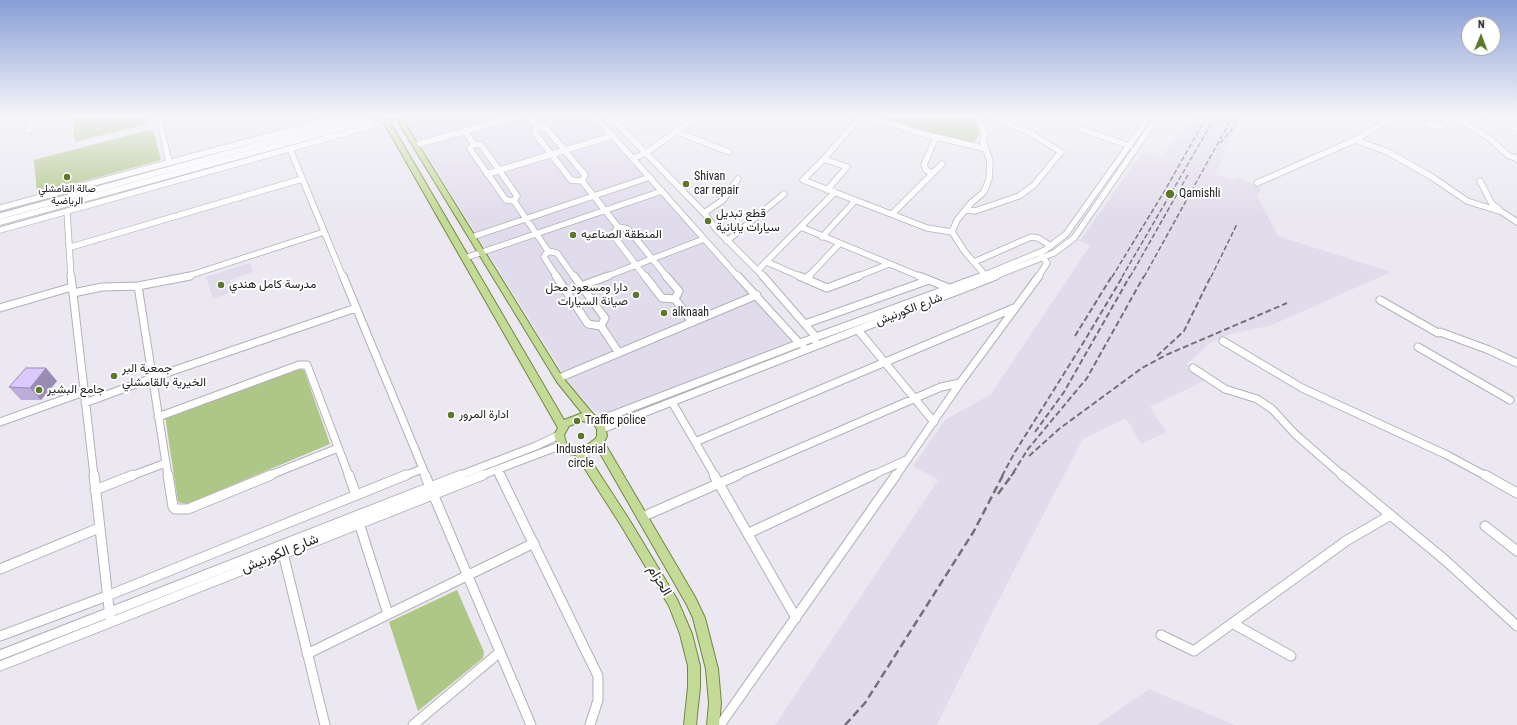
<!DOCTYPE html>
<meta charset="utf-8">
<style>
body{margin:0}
#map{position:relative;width:1517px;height:725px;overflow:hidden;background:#ebe8f1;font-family:"Roboto Condensed",sans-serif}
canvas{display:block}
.north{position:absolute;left:1461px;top:16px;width:40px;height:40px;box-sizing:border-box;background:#fff;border:1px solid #a5a4a5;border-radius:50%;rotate:1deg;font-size:11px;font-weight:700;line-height:16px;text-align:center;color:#1d1c1f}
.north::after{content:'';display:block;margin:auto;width:14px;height:18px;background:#5e7729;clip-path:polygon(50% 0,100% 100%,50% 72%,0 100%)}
</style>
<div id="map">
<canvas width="1517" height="725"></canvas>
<div class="north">N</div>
</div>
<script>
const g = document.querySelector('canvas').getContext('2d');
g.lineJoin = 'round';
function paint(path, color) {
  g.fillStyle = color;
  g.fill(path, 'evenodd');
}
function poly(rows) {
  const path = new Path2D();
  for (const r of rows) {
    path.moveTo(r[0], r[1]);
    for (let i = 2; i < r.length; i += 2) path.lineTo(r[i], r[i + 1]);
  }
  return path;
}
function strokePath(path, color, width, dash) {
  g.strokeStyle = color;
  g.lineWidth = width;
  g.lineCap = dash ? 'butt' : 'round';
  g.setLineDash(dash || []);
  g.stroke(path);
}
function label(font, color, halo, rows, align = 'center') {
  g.font = font + ' "Roboto Condensed",Vazirmatn,sans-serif';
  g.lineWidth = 4;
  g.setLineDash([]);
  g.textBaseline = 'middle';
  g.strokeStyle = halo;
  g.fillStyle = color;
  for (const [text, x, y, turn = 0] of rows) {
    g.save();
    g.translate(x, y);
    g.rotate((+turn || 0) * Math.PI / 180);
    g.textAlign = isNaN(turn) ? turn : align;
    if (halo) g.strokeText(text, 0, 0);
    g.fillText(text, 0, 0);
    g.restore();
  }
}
paint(poly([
 [406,116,591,116,793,342,611,413,600,413,594,410,571,386,409,126,406,121],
 [1195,116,1240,116,1236,131,1222,153,1225,154,1215,174,1234,180,1238,177,1262,188,1257,196,1278,236,1391,272,1272,325,1231,334,1210,343,1187,364,1204,381,1150,407,1166,432,1141,444,1126,418,1083,439,992,613,937,725,775,725,938,480,913,466,945,420,991,394,1088,249,1090,246,1080,241,1143,151,1162,156],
 [250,263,253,272,230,280,234,291,213,299,206,277],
 [1149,689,1235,725,1097,725]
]), '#e1dcec');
paint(poly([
 [72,116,146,116,147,124,75,142],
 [866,116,974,116,980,133,973,144],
 [153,129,161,160,37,194,34,160],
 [295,368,304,370,330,444,187,504,178,502,165,416],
 [457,590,484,652,483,658,418,711,389,622]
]), '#aec686');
const minorFar2 = poly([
 [159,116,169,163],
 [528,116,537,127,546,128,585,175,582,181],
 [595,116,738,277],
 [610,116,704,213,717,230,764,277],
 [854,116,894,124,916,132,986,149],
 [861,116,824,159,803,180,927,228,952,232],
 [976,116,985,135,983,141,990,161,989,179,984,192,971,203,957,220,952,232,965,252,985,275],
 [1453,116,1489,138,1508,155,1517,159],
 [1502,116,1517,130],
 [1459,120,1486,116],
 [1427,124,1439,127,1447,121,1457,119],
 [537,127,534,132,571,180,582,181,618,227],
 [1081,129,1130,146],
 [29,131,31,116],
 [465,131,474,144],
 [675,131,729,152],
 [1355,140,1388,152,1432,177,1467,201,1502,212,1517,222],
 [474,144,470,149,506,200,514,201],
 [474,144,481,145,499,170,517,196,514,201],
 [416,145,518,116],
 [290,149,343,277],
 [634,158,646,153,698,116],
 [824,159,847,167,827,190],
 [932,173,926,170,924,165,936,137],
 [487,174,612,136],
 [1480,181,1492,204,1499,209],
 [1257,183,1355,140,1395,116],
 [514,201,548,251,557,253,574,277],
 [0,208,343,116],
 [966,210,975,211,1019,196,1034,185,1061,152,1032,134,990,116],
 [67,211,71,277],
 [704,213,723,200,738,179],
 [892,214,942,164],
 [0,216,363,116],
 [0,222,374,119],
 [801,227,921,277],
 [0,230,364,128,381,121],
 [472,237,650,177],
 [822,237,855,201],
 [727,241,784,194],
 [71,247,302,179],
 [548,251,544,257,557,277],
 [465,258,662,191],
 [767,262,801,277],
 [974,262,1031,237,1038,238,1051,246],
 [758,270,834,193],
 [185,277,324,232],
 [605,277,704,239],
 [645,277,613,235,618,227,628,229,667,277],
 [808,277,839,244],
 [856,277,889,264],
 [980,277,1045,250,1066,234,1150,116],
 [993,277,1054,253,1074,238,1158,116],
 [1038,277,1047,263,1042,256]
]);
const minorFar1 = poly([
 [71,276,94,476],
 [343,276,426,476],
 [556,276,588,324,601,326,619,353],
 [574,276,605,318,601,326],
 [645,276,662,298,675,299,679,291,666,276],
 [738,276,800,344,803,344],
 [763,276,816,337,815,340],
 [799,276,827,288,859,276],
 [919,276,949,288],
 [806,279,809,276],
 [138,286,168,476],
 [581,286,608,276],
 [73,293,102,287,138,286,190,276],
 [675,299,692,322],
 [1380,300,1438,333,1440,332,1489,350,1517,363],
 [0,308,72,287],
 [805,324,929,280],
 [858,330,934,422],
 [1223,341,1302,388,1447,455,1486,476],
 [1418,347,1510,400],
 [1193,368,1225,389,1257,399,1272,409,1295,434,1343,476],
 [559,378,757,295],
 [672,402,715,476],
 [85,403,152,378,356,308],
 [158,417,299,365,307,365,349,476],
 [597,421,816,337,983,276],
 [0,422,84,392],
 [602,429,996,276],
 [695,442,1014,308],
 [497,470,500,476],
 [131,476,166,463],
 [268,476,338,448],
 [404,476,422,469],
 [458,476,536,446,559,435],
 [480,476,562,445],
 [735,476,941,387,960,383],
 [871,476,908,459],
 [896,476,960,383,1039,276]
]);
const minor = poly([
 [94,475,110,617],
 [168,475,173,507,175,509,188,509,271,475],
 [349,475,356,495],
 [425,475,531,725],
 [500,475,598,676,598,700,590,725],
 [714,475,796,618],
 [1342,475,1445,560,1517,626],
 [1485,475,1517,493],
 [95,490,133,475],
 [642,517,738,475],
 [359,523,388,614],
 [1485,526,1517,551],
 [749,533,873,475],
 [283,553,325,725],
 [0,569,99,528],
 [1232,623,1291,656],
 [1161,635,1194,651,1346,541,1389,516],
 [0,636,107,596,406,475],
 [307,654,534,543],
 [0,655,461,475],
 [0,666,483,475],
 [413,725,500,652],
 [720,725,896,475]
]);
const major = poly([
 [369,116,376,116,379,118,386,119,395,116,405,116,406,125,563,378,594,415,600,418,605,426,607,436,604,442,695,597,705,618,718,669,721,703,719,725,707,725,709,703,706,669,693,618,687,605,597,448,586,453,630,521,677,599,692,634,700,666,700,687,696,725,684,725,688,687,688,666,680,634,669,606,622,527,576,455,569,454,559,448,554,435,558,428,384,123,375,121,369,116],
 [399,119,400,125,557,382,582,413,564,420,390,122,399,119],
 [582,421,594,424,597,429,597,436,595,439,587,445,574,447,566,443,564,435,569,426,582,421]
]);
strokePath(minorFar2, '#b3b0b9', 7);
strokePath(minorFar1, '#b3b0b9', 9);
strokePath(minor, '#b3b0b9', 11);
strokePath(major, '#708840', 2);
strokePath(minorFar2, '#fff', 5.5);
strokePath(minorFar1, '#fff', 7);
strokePath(minor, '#fff', 9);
paint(major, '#c4da97');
strokePath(poly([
 [1220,143,1231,131,1238,116],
 [1112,277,1164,192,1207,116],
 [1122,277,1216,116],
 [1130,277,1189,173],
 [1144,277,1229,123,1229,116],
 [1211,277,1237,224]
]), '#737177', 1.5, [5, 2.5]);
strokePath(poly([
 [1075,336,1112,276],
 [1157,356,1184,331,1211,276],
 [1035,432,1064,392,1130,276],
 [1029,456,1059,429,1142,368,1166,355,1287,303],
 [1013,473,1028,449,1087,378,1144,276],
 [1002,476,1015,452,1085,340,1123,276],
 [1011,476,1017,469]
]), '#737177', 2, [6, 3]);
strokePath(poly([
 [998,494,1012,475],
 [845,725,865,703,974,531,1003,475]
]), '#737177', 2.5, [8, 4]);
paint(poly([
 [57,381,41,400,21,400,9,387]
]), '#bcacda');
paint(poly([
 [46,368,57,381,41,400,30,388]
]), '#998cb1');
const building = poly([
 [26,368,46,368,30,388,9,387,26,368]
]);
paint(building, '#dbc8fd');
strokePath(building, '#998cb1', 1);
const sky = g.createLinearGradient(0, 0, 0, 218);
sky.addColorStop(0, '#879ed6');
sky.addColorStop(0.53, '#f6f5f9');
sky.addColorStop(1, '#f6f5f900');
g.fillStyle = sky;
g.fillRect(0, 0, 1517, 218);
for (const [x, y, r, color] of [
 [67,177,4,"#5e7729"],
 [686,184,4,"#5e7729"],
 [1170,194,5,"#5e7729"],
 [708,221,4,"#5e7729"],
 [573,235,4,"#5e7729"],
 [221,285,4,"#5e7729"],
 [636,295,4,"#5e7729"],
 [664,313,4,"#5e7729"],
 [114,376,4,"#5e7729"],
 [39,390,4,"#5e7729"],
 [451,415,4,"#5e7729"],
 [577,421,4,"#5e7729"],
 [581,436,4,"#5e7729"]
]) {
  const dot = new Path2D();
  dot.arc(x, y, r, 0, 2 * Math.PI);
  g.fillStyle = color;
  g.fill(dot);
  strokePath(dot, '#fff', 1.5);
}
label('10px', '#1d1c1f', '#fff', [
 ["صالة القامشلي",67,189],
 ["الرياضية",67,201]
]);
label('12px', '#1d1c1f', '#fff', [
 ["Shivan",694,177],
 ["car repair",694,191],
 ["Qamishli",1179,194],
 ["قطع تبديل",716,214],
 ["سيارات يابانية",716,228],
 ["المنطقة الصناعيه",581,235],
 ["مدرسة كامل هندي",229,285],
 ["دارا ومسعود محل",628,288,"right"],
 ["صيانة السيارات",628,302,"right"],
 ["alknaah",672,313],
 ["جمعية البر",122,369],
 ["الخيرية بالقامشلي",122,383],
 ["جامع البشير",47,390],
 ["ادارة المرور",459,415],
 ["Traffic police",585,421],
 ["Industerial",581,450,"center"],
 ["circle",581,464,"center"]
], 'left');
label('12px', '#1d1c1f', '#fff', [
 ["شارع الكورنيش",909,310,-21]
]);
label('14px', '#1d1c1f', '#fff', [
 ["شارع الكورنيش",280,554,-22],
 ["الحزام",659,581,59]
]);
</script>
